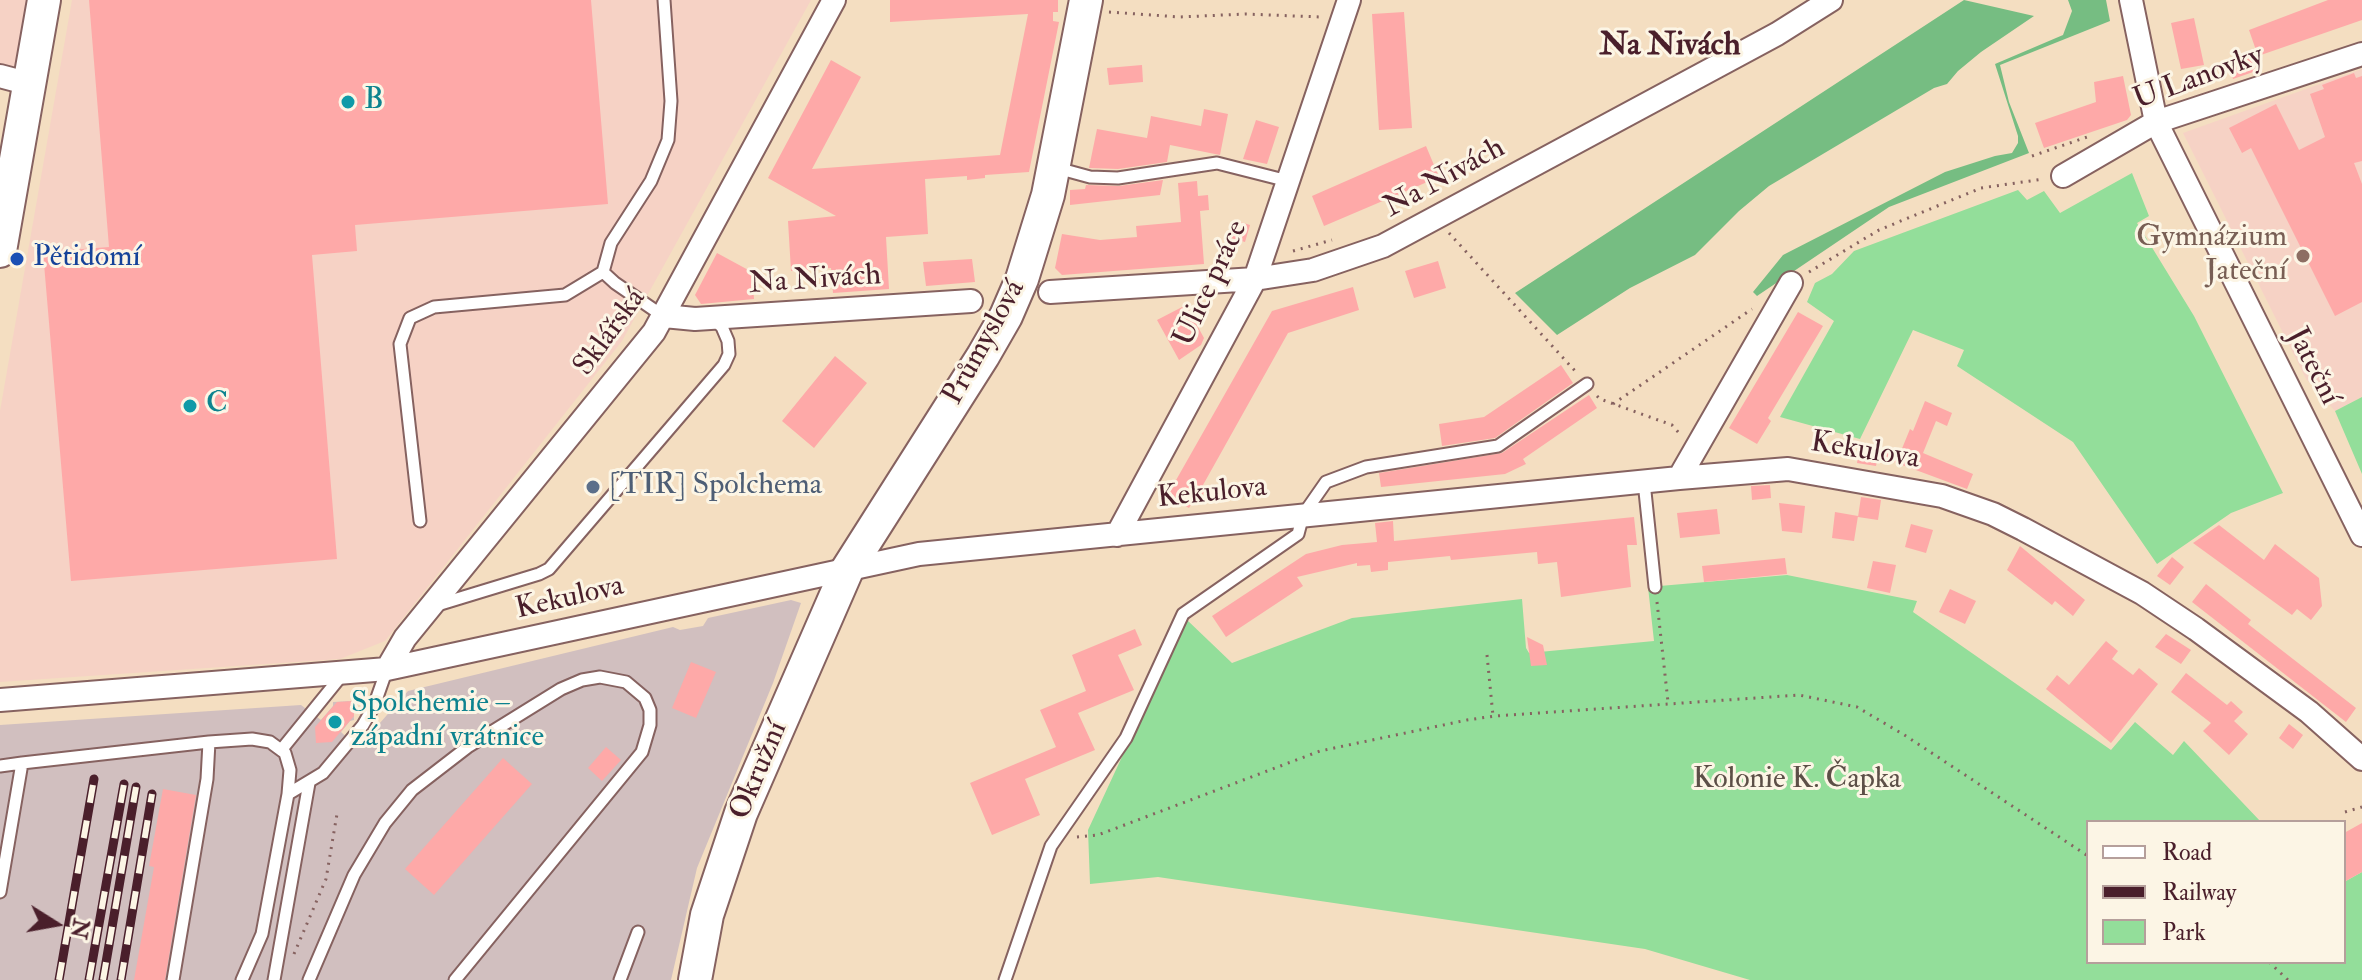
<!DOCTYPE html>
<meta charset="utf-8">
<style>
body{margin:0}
#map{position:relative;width:2362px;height:980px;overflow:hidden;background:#f4dec1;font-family:"IM FELL Double Pica",serif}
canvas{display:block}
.legend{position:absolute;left:2086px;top:820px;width:260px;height:144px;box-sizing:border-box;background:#fcf5e5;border:2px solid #b59f9b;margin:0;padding:10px 14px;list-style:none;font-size:24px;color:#4a1f2b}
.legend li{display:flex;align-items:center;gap:16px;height:40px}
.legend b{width:40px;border:2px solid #b59f9b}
.north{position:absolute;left:16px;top:884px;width:80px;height:80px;-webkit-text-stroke:6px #fcf5e5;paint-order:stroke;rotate:101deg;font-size:22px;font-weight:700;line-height:32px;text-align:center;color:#4a1f2b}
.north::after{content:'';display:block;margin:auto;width:28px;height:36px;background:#4a1f2b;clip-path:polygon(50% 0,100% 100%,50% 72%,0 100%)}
</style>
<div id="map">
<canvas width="2362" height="980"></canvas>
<ul class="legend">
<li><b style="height:10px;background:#fff"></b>Road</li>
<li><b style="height:10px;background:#4a1f2b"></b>Railway</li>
<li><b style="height:22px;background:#93de9a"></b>Park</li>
</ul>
<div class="north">N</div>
</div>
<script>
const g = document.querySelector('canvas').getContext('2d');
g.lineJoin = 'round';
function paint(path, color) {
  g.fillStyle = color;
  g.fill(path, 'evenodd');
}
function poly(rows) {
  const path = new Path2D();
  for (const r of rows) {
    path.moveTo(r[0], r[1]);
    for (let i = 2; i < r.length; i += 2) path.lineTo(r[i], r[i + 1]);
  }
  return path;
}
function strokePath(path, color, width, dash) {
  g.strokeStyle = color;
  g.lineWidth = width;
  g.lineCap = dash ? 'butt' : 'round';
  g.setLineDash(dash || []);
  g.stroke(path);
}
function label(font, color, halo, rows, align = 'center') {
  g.font = font + ' "IM FELL Double Pica",serif';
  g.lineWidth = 6;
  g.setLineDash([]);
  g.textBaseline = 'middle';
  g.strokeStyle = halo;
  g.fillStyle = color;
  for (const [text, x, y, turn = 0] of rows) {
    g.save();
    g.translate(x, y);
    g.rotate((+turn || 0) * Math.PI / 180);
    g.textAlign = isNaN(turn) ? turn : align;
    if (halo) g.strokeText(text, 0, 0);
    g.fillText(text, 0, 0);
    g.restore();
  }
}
paint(poly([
 [0,0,33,0,21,73,0,70],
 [72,0,811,0,622,341,385,641,340,659,0,682,0,411],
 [2362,69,2362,397,2335,411,2306,379,2183,133]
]), '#f6d2c5');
paint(poly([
 [791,600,801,603,773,683,697,868,671,980,0,980,0,725,301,705,321,720,333,706,333,702,353,701,354,720,350,721,341,732,358,748,408,691,673,627,680,630,703,626,708,618]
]), '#d1bfbf');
paint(poly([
 [2132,173,2149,216,2137,223,2194,316,2283,493,2231,513,2157,564,2073,442,1957,366,1964,350,1913,330,1860,439,1780,417,1834,321,1807,302,1815,283,1832,274,1854,251,2018,190,2027,200,2044,191,2060,213],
 [2362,397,2362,474,2335,411],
 [1787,575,1917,601,1913,612,2111,750,2135,722,2173,755,2184,741,2261,822,2088,822,2088,962,2344,962,2344,882,2362,872,2362,980,1750,980,1645,949,1158,877,1090,884,1088,830,1186,619,1232,663,1352,618,1522,599,1526,648,1529,653,1654,641,1648,587]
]), '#93de9a');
paint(poly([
 [1964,0,2034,16,1981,52,1958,71,1947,84,1934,88,1769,186,1739,211,1695,255,1630,288,1557,335,1515,293],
 [2068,0,2106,0,2110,21,2000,65,2009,102,2029,153,1889,207,1757,296,1753,292,1783,255,1945,172,1995,156,2012,153,2018,143,2018,136,1995,64,2063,35,2072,11]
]), '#76bd82');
paint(poly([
 [89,0,591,0,608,204,355,225,357,251,312,255,337,559,71,581,43,252,109,247],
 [890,0,1058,0,1058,12,1053,12,1053,21,1059,22,1029,172,985,175,985,178,967,180,967,176,925,179,928,234,886,237,889,289,833,293,831,268,791,271,788,221,836,216,768,178,831,60,861,77,812,169,1000,155,1028,14,890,22],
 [2328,0,2362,0,2362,20,2258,56,2249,30],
 [1404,12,1412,128,1379,130,1372,14],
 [2194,18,2204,65,2181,69,2171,23],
 [2251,58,2256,71,2233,79,2229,65],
 [1142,65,1143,82,1109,85,1107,68],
 [2354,73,2356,78,2362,76,2362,161,2354,163,2362,184,2362,302,2335,316,2251,148,2242,153,2229,128,2276,104,2299,150,2325,137,2310,94,2324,89,2322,85],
 [2123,76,2131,115,2127,120,2044,148,2035,123,2096,102,2094,82],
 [1204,109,1228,114,1220,155,1170,145,1167,162,1118,169,1089,168,1097,129,1147,138,1151,116,1201,126],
 [1256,120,1279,127,1267,164,1243,159],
 [1426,146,1439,177,1324,226,1312,196],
 [1163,180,1160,195,1070,205,1070,190,1085,189,1086,185,1119,186],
 [1197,181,1198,196,1208,195,1209,210,1200,211,1204,264,1062,275,1055,268,1062,234,1100,240,1137,237,1136,226,1181,222,1178,183],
 [1237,221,1250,225,1245,242,1231,238],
 [717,253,752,272,754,299,701,304,695,295],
 [972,259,975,282,926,286,923,262],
 [1438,261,1446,288,1414,298,1405,271],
 [1353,287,1359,310,1288,333,1203,485,1207,487,1200,499,1196,496,1189,508,1167,496,1272,311],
 [1186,305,1204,338,1201,345,1179,360,1157,320],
 [1798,312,1823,326,1768,418,1771,421,1757,444,1729,428],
 [835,356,867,383,814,448,782,421],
 [1561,365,1573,383,1495,438,1442,446,1439,424,1484,417],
 [1589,395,1597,408,1523,459,1526,464,1505,474,1381,487,1379,473,1502,453],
 [1925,401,1952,413,1947,426,1936,421,1923,453,1973,474,1967,489,1878,456,1876,466,1857,463,1860,445,1901,451,1910,429,1913,431],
 [1770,485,1771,498,1752,500,1751,486],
 [1861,497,1881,500,1878,520,1858,517],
 [1779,503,1805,506,1802,533,1782,531],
 [1717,509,1720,534,1680,538,1677,513],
 [1835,512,1858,516,1854,541,1832,538],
 [1634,517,1637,545,1627,545,1631,587,1561,597,1557,562,1538,564,1537,552,1451,560,1450,556,1388,562,1388,570,1371,572,1370,565,1357,566,1357,563,1297,577,1303,586,1226,637,1212,616,1306,554,1342,545,1377,542,1375,523,1393,521,1394,541],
 [1911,524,1933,530,1926,553,1905,547],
 [2219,525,2264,560,2275,544,2319,578,2322,606,2311,620,2297,609,2292,615,2193,543],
 [2020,546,2085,600,2073,616,2055,601,2052,605,2007,570],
 [2172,557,2184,567,2170,585,2157,576],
 [1785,558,1787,574,1704,582,1702,566],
 [1873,561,1896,565,1890,593,1867,588],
 [2206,584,2251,620,2248,624,2356,708,2346,722,2192,602],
 [1950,589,1976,601,1965,624,1939,612],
 [1135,629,1142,645,1118,655,1134,690,1078,713,1095,750,1025,779,1040,815,992,835,970,783,1056,747,1040,710,1086,691,1072,655],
 [2166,634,2191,650,2181,664,2155,647],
 [1527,637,1543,645,1547,665,1531,666],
 [2106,641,2118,651,2112,659,2133,675,2139,668,2158,684,2111,743,2046,689,2057,675,2069,685],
 [691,662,716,672,696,718,672,708],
 [2186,673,2227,705,2231,701,2243,712,2234,721,2248,734,2229,755,2203,731,2211,723,2171,692],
 [353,701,354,716,332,742,316,743,315,727,337,702],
 [2289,724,2303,735,2293,749,2279,738],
 [606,747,621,760,602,781,588,768],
 [503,758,532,784,434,895,405,869],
 [163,789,196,795,165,980,134,980,154,867,149,866],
 [2362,823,2362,872,2344,882,2344,833]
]), '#fea9a8');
const lane = poly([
 [1057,168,1090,177,1118,178,1217,163,1288,181],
 [663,316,615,283,603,272,611,243,651,181,668,140,671,101,664,0],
 [1644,482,1655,587],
 [420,521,400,344,410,318,434,307,565,295,603,272],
 [434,606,539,574,549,569,724,365,729,354,728,341,722,327,713,318],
 [209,742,252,739,270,742,285,753,290,770,288,794,262,934,242,980],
 [282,749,342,675],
 [22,763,209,742,207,779,173,980],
 [0,766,22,763,0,892],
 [288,794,323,773,363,725,374,706,387,669],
 [274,980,309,783],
 [309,980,354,875,385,823,412,790,469,746,561,689,582,680,600,677,626,682,645,698,650,710,650,725,642,752,455,980],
 [620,980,638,932],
 [1005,980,1051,846,1126,738,1183,614,1298,534,1303,515,1326,482,1366,467,1498,446,1587,384]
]);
const street = poly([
 [2131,0,2156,122,2362,535],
 [0,76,30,84],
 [2063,176,2156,122,2362,54],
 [1050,292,1255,279,1313,270,1383,246,1777,34,1831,0],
 [664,316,695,319,971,301],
 [1679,478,1791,283],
 [1117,535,1255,279,1349,0],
 [387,669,405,638,654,332,834,0],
 [0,700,387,669,919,554,1679,478,1788,469,1942,496,1993,514,2023,529,2142,593,2196,629,2309,712,2362,759]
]);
const secondary = poly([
 [0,251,44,0],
 [695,980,707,915,741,813,847,570,983,356,1006,316,1022,279,1048,195,1086,0]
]);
strokePath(lane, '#866260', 15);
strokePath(street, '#866260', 26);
strokePath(secondary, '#866260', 36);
strokePath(poly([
 [1109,12,1180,17,1245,14,1321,17],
 [2032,156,2090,136],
 [1449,233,1576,372],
 [1293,251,1332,240],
 [1809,272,1879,230,1981,188,2044,179],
 [1597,396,1600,399,1672,425,1680,434],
 [1613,404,1752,309],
 [1657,602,1668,702],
 [1487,655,1493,716],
 [2345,812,2362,807],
 [1077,837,1098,835,1320,751,1467,720,1495,716,1799,695,1857,707,1906,736,2088,856],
 [294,954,326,879,337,814],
 [2269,962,2288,980]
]), '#866260', 3, [2, 6]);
strokePath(lane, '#fff', 11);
strokePath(street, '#fff', 22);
strokePath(secondary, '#fff', 32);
const rail = poly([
 [59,980,94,779],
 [89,980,124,784],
 [103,980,136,787],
 [121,980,152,794]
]);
strokePath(rail, '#4a1f2b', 9);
strokePath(rail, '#fcf5e5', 6, [18]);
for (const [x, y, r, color] of [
 [348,102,8,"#0f9aa8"],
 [2303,256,8,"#8d6e63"],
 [17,259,8,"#1a4fb4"],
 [190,406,8,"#0f9aa8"],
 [593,487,8,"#5c6f8a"],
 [335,722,8,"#0f9aa8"]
]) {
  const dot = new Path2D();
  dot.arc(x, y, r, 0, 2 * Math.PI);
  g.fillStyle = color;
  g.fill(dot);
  strokePath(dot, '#fcf5e5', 3);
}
label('30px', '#4a1f2b', '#fcf5e5', [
 ["U Lanovky",2199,79,-20],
 ["Na Nivách",1445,179,-29],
 ["Na Nivách",815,281,-4],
 ["Ulice práce",1212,284,-65],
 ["Sklářská",611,333,-54],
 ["Průmyslová",985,343,-61],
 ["Jateční",2312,367,63],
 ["Kekulova",1865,452,9],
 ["Kekulova",1212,494,-6],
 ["Kekulova",570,599,-13],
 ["Okružní",760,771,-67]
]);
label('30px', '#0d838f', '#fcf5e5', [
 ["B",364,102],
 ["C",206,406],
 ["Spolchemie –",351,705],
 ["západní vrátnice",351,739]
], 'left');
label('30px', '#785e54', '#fcf5e5', [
 ["Gymnázium",2287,239],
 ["Jateční",2287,273]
], 'right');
label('30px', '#164399', '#fcf5e5', [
 ["Pětidomí",33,259]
], 'left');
label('30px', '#4e5e75', '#fcf5e5', [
 ["[TIR] Spolchema",609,487]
], 'left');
label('30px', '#5c4f47', '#fcf5e5', [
 ["Kolonie K. Čapka",1797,781]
]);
label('bold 32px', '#4a1f2b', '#fcf5e5', [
 ["Na Nivách",1670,47]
]);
</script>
